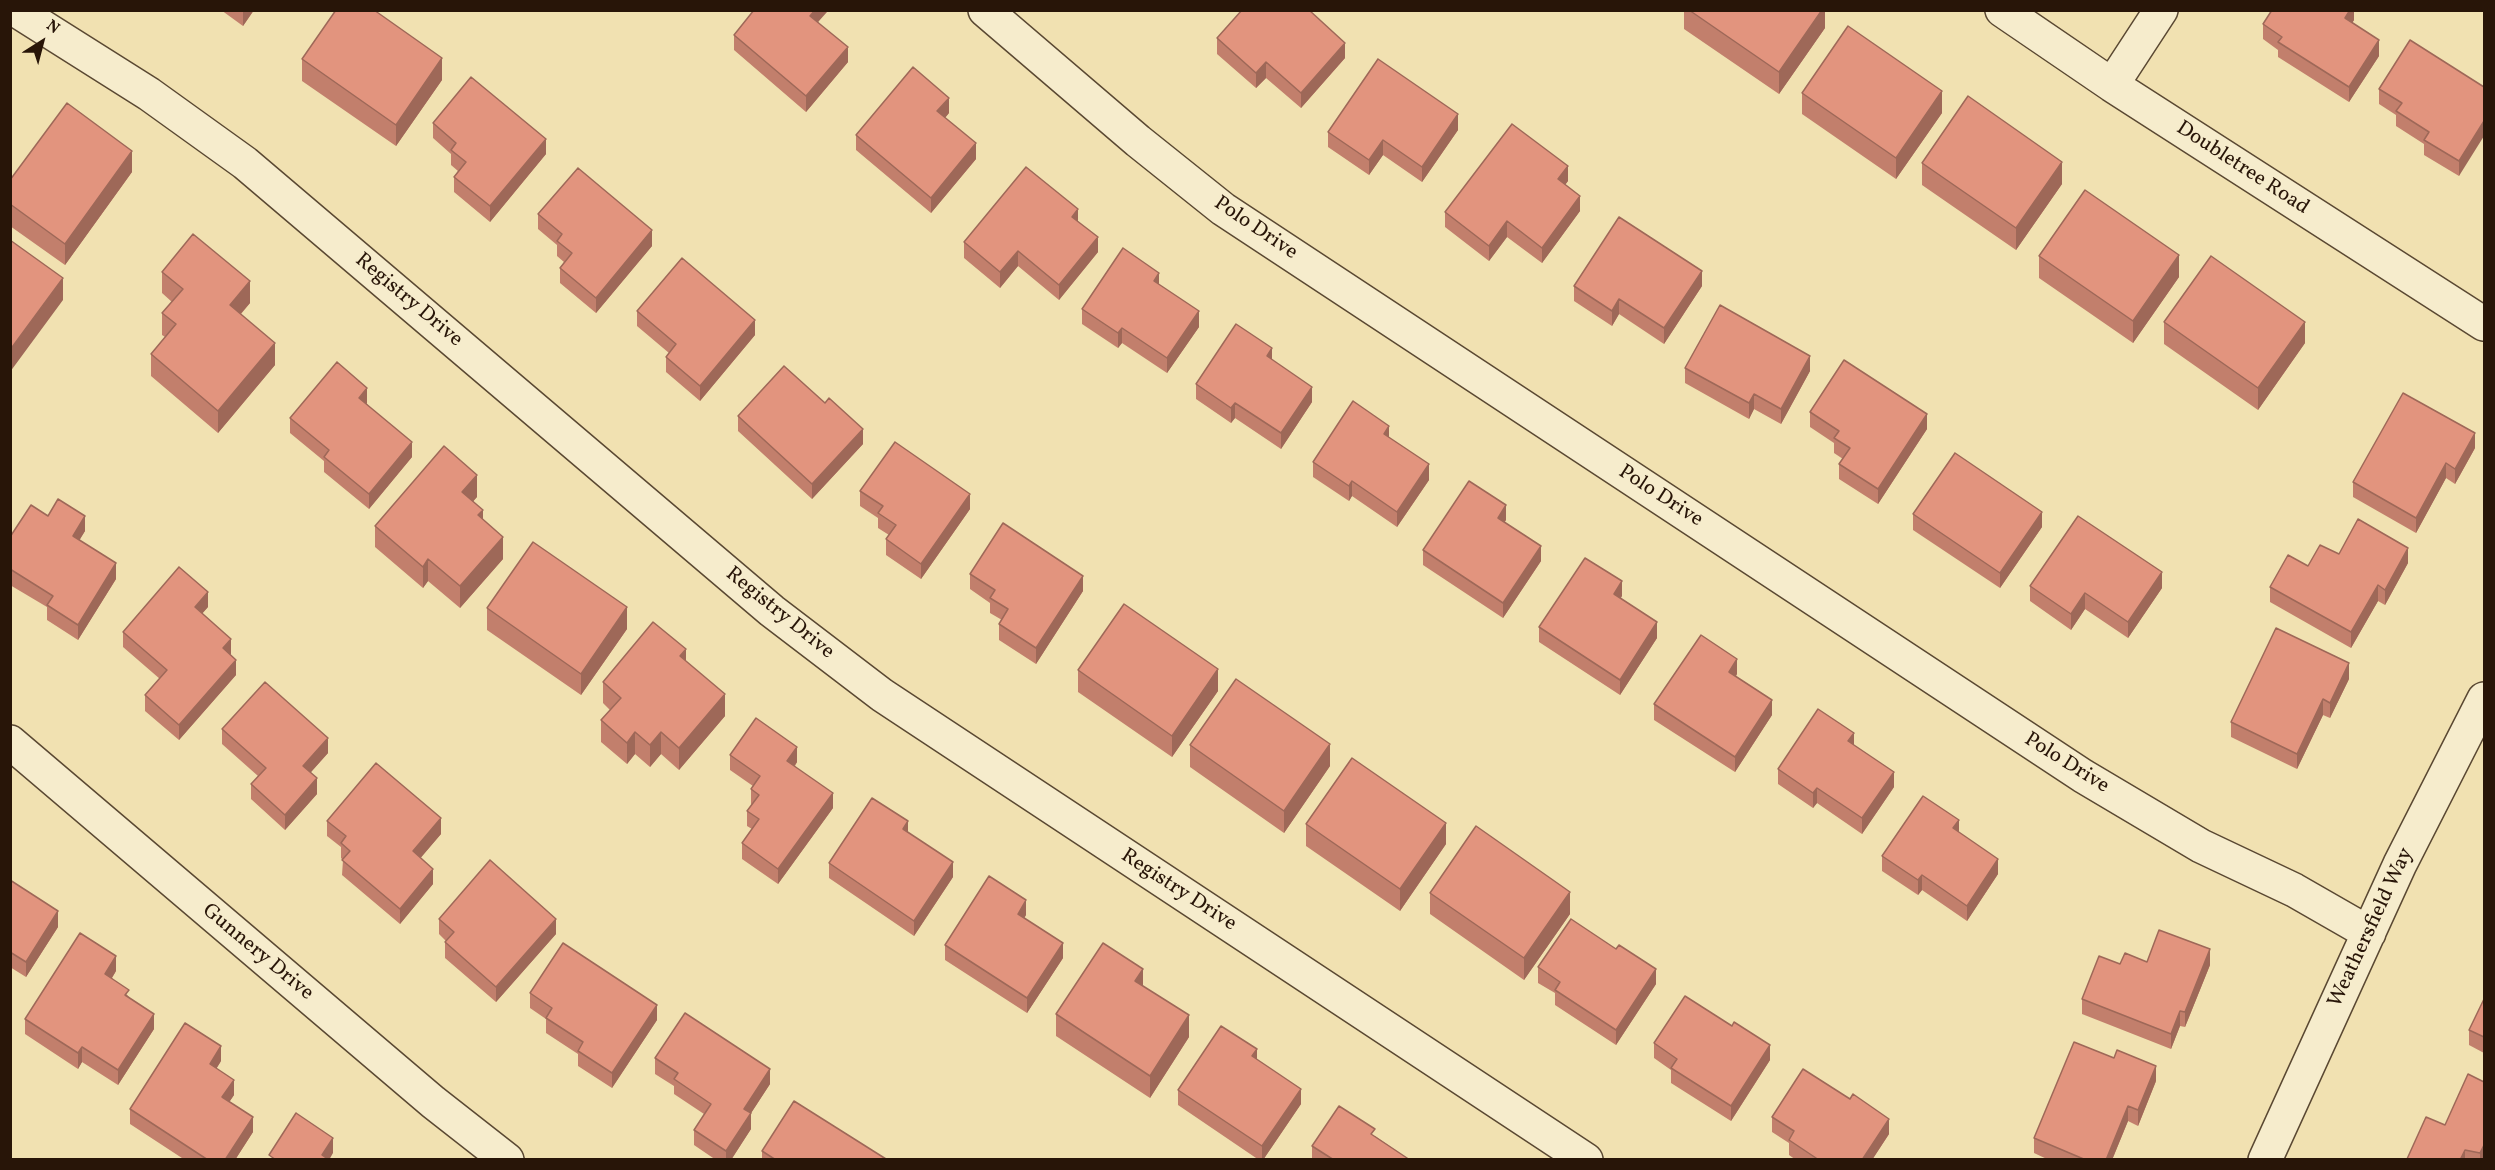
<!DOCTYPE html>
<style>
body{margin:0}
#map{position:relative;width:2495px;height:1170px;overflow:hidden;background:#f1e1b1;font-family:Vollkorn,serif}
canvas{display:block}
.frame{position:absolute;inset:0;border:12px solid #281508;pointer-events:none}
.north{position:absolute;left:12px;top:12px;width:60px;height:60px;-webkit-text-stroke:4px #f6eccc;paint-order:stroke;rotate:36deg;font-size:16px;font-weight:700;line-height:24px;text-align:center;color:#281508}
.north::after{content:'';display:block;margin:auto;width:21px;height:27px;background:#281508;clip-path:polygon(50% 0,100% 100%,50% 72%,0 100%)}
</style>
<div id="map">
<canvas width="2495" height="1170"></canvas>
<div class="frame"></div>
<div class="north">N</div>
</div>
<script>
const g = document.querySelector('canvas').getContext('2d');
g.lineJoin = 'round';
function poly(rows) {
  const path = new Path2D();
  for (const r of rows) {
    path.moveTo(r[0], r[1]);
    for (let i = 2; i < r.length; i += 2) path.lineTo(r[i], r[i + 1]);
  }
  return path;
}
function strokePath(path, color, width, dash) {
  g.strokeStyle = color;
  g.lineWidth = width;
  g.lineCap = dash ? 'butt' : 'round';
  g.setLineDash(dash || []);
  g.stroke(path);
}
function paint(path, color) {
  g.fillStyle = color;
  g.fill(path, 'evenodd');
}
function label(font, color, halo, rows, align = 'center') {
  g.font = font + ' Vollkorn,serif';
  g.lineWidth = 4.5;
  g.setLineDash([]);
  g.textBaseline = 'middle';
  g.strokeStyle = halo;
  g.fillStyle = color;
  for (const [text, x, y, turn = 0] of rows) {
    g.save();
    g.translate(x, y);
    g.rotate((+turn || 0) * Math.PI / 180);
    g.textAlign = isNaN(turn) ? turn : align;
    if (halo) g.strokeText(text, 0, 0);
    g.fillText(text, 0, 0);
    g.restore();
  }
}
const minor = poly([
 [16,10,149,94,245,163,772,611,882,695,1586,1160],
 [985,10,1138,141,1223,209,2083,776,2201,846,2294,890,2369,933],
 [2002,10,2112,85,2484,324],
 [2112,85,2161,10],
 [10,742,433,1102,507,1160],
 [2265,1160,2400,864,2484,699]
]);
strokePath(minor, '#5a4832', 36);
strokePath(minor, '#f6eccc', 33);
paint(poly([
 [221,10,254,10,243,26],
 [827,10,818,22,848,62,806,112,734,50,734,35],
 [1684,10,1825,10,1825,28,1779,94,1684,29],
 [2354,10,2354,20,2352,23,2379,56,2349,102,2278,57,2278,50,2263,39,2263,24],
 [1217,38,1345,58,1301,108,1266,78,1256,88,1217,54],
 [302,59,442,80,396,146,302,81],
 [2484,87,2459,176,2424,155,2424,144,2396,126,2396,115,2379,104,2379,89],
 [1802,93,1942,113,1896,179,1802,114],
 [949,113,945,118,976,159,931,213,856,150,856,135],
 [433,123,546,154,490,222,454,192,454,177,458,171,451,165,451,154,433,138],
 [1458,130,1422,182,1383,155,1369,175,1328,147,1328,132],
 [1922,163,2062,184,2016,250,1922,185],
 [132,172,65,265,10,226,10,180],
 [1568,181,1565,185,1580,211,1542,263,1507,237,1489,261,1445,227,1445,212],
 [538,214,652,246,596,313,560,283,560,268,564,262,557,256,557,245,538,229],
 [1078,221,1098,252,1059,300,1018,266,1000,288,964,258,964,242],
 [2039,256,2179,277,2133,343,2039,278],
 [162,272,250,303,241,314,275,365,218,433,151,376,151,354,165,337,162,335,162,313,172,302,162,293],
 [1159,285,1199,327,1167,373,1122,343,1118,348,1082,324,1082,309],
 [1574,286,1702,286,1664,344,1619,314,1612,326,1574,301],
 [637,311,755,335,700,401,666,372,666,357,669,353,637,326],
 [2164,322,2305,343,2258,410,2164,344],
 [1272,360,1312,402,1281,449,1235,418,1231,423,1196,399,1196,384],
 [1685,368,1810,371,1781,424,1754,409,1749,419,1685,383],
 [367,403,367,404,412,457,369,509,324,472,324,461,290,433,290,418],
 [1810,412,1927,429,1878,504,1839,479,1839,464,1843,459,1834,453,1834,443,1810,427],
 [738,416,863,444,812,499,738,431],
 [1389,438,1429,480,1397,527,1352,496,1349,501,1313,477,1313,462],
 [2475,448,2455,484,2446,478,2416,533,2353,497,2353,482],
 [860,491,970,509,921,579,886,555,886,539,889,535,878,528,878,518,860,506],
 [477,497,473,501,503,559,460,608,428,581,423,588,375,547,375,526],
 [1913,514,2042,527,2000,588,1913,530],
 [48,516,85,531,79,540,116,579,78,640,47,620,47,607,10,585,10,537],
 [1506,520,1504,522,1541,561,1503,618,1423,565,1423,550],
 [2339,554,2408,563,2385,605,2378,601,2351,648,2270,602,2270,587,2308,566],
 [970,574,1083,591,1036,664,999,640,999,624,1002,620,990,613,990,603,970,589],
 [2030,586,2162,588,2128,638,2085,609,2071,630,2030,601],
 [1622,596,1620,598,1657,638,1620,695,1539,642,1539,627],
 [208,607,202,613,231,654,230,655,236,675,179,740,145,711,145,695,160,679,123,647,123,632],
 [487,608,627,629,581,695,487,630],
 [686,662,725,716,679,770,661,754,650,767,635,754,627,764,601,742,601,720,610,710,603,703,603,682],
 [1078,670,1218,691,1172,757,1078,692],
 [1737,674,1736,676,1772,715,1735,772,1654,720,1654,704],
 [2349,679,2330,718,2323,715,2297,769,2231,737,2231,722],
 [222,729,328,753,311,772,317,794,285,830,251,799,251,784,258,776,222,744],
 [1190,745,1330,766,1284,833,1190,767],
 [1854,745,1894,787,1862,834,1817,803,1813,808,1778,784,1778,769],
 [730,755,797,762,795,766,833,808,778,884,742,859,742,843,752,829,747,826,747,811,752,805,751,804,751,789,753,786,730,770],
 [327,821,441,834,420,858,433,884,400,924,342,875,343,860,341,858,341,847,327,836],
 [1306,824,1446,844,1400,911,1306,846],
 [908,832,953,877,914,936,829,878,829,863],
 [1959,832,1998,874,1967,921,1922,890,1918,895,1882,871,1882,856],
 [10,880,58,927,26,977,10,967],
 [1430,893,1570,914,1524,980,1430,914],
 [1026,915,1024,918,1063,958,1027,1013,945,960,945,945],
 [439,919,556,934,496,1002,445,958,445,942,446,941,439,934],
 [2120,964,2210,965,2185,1027,2180,1026,2171,1049,2082,1014,2082,999],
 [1538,967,1656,984,1616,1045,1555,1005,1555,993,1538,983],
 [116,971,112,978,129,997,154,1029,118,1085,82,1062,78,1069,25,1034,25,1019],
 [530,993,657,1020,612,1088,578,1066,578,1054,546,1033,546,1019,530,1008],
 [2484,999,2484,1053,2469,1045,2469,1030],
 [1056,1014,1189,1037,1150,1098,1056,1036],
 [1654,1043,1770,1060,1731,1121,1671,1083,1671,1070,1654,1058],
 [655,1058,770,1084,751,1113,751,1129,731,1160,716,1160,694,1145,694,1130,704,1114,674,1094,674,1086,655,1074],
 [1257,1059,1301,1104,1263,1160,1259,1160,1178,1105,1178,1090],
 [221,1061,216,1069,234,1095,229,1102,253,1132,235,1160,185,1160,130,1124,130,1109],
 [2156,1081,2138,1126,2128,1121,2112,1160,2049,1160,2034,1153,2034,1138],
 [2484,1082,2484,1160,2407,1160,2426,1117,2445,1125],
 [1772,1117,1889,1134,1872,1160,1796,1160,1789,1155,1789,1143,1772,1132],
 [1375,1136,1410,1160,1312,1160,1312,1146],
 [762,1151,886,1159,762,1160]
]), '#c27f6c');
paint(poly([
 [243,10,254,10,243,26],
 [815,10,827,10,827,12,810,31,810,16],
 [1822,10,1825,10,1825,28,1779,94,1779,72],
 [2350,10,2354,10,2354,20,2345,34,2345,18],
 [2379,40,2379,56,2349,102,2349,87],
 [1345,43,1345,58,1301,108,1301,93],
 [848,47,848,62,806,112,806,96],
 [442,58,442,80,396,146,396,125],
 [1266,62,1266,78,1256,88,1256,73],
 [1942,91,1942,113,1896,179,1896,158],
 [949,98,949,113,937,127,937,111],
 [1458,114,1458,130,1422,182,1422,167],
 [2484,121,2484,136,2459,176,2459,161],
 [546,139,546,154,490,222,490,206],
 [1383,140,1383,155,1369,175,1369,160],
 [976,143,976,159,931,213,931,198],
 [132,151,132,172,65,265,65,244],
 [2062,162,2062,184,2016,250,2016,228],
 [1568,166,1568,181,1558,194,1558,179],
 [1580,196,1580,211,1542,263,1542,248],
 [1078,209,1078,224,1072,217],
 [1507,221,1507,237,1489,261,1489,246],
 [652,230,652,246,596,313,596,298],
 [1098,237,1098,252,1059,300,1059,285],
 [1018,251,1018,266,1000,288,1000,272],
 [2179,255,2179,277,2133,343,2133,321],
 [1702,271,1702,286,1664,344,1664,328],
 [1159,273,1159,288,1154,281],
 [63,278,63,300,10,372,10,350],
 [250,281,250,303,230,326,230,305],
 [1619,299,1619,314,1612,326,1612,311],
 [1199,311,1199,327,1167,373,1167,358],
 [755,320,755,335,700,401,700,386],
 [2305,322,2305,343,2258,410,2258,388],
 [1122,328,1122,343,1118,348,1118,333],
 [275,343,275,365,218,433,218,411],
 [1272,348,1272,363,1267,356],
 [1810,356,1810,371,1781,424,1781,409],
 [1312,387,1312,402,1281,449,1281,433],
 [367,388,367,403,359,413,359,398],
 [1754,394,1754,409,1749,419,1749,403],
 [1235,403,1235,418,1231,423,1231,408],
 [1927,414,1927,429,1878,504,1878,489],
 [1389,426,1389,441,1384,434],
 [863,429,863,444,812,499,812,484],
 [2475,433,2475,448,2455,484,2455,469],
 [412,442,412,457,369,509,369,494],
 [2446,463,2446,478,2416,533,2416,518],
 [1429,464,1429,480,1397,527,1397,512],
 [477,475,477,497,462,514,462,492],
 [1352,481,1352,496,1349,501,1349,486],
 [970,494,970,509,921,579,921,564],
 [1506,505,1506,520,1498,533,1498,518],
 [483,510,483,531,478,515],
 [2042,512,2042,527,2000,588,2000,573],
 [85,516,85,531,73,551,73,536],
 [503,537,503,559,460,608,460,586],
 [1541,546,1541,561,1503,618,1503,603],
 [2408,548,2408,563,2385,605,2385,590],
 [428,559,428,581,423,588,423,567],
 [116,563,116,579,78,640,78,625],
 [2162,572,2162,588,2128,638,2128,622],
 [1083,576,1083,591,1036,664,1036,648],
 [1622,581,1622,596,1614,610,1614,594],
 [2378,585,2378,601,2351,648,2351,632],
 [208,592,208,607,195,622,195,607],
 [2085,593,2085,609,2071,630,2071,614],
 [627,607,627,629,581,695,581,674],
 [1657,622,1657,638,1620,695,1620,680],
 [231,639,231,654,223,664,223,648],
 [686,649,686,671,680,656],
 [1737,659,1737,674,1729,687,1729,672],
 [236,660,236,675,179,740,179,725],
 [2349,663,2349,679,2330,718,2330,703],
 [1218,669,1218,691,1172,757,1172,736],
 [725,694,725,716,679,770,679,748],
 [2323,699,2323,715,2297,769,2297,754],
 [1772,700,1772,715,1735,772,1735,757],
 [635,732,635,754,627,764,627,743],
 [661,732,661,754,650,767,650,745],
 [1854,733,1854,748,1848,741],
 [328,738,328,753,303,781,303,766],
 [1330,744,1330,766,1284,833,1284,811],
 [797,747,797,762,787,776,787,761],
 [1894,772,1894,787,1862,834,1862,818],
 [317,778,317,794,285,830,285,815],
 [1817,788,1817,803,1813,808,1813,793],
 [833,793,833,808,778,884,778,869],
 [441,818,441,834,413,867,413,851],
 [1959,820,1959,835,1953,828],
 [908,821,908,837,903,829],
 [1446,823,1446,844,1400,911,1400,889],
 [1998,859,1998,874,1967,921,1967,906],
 [953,862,953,877,914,936,914,921],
 [433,869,433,884,400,924,400,909],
 [1922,875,1922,890,1918,895,1918,880],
 [1570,892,1570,914,1524,980,1524,958],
 [1026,900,1026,915,1018,929,1018,914],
 [58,911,58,927,26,977,26,962],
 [556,919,556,934,496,1002,496,987],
 [1063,943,1063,958,1027,1013,1027,998],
 [2210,949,2210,965,2185,1027,2185,1012],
 [116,956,116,971,105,989,105,974],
 [1143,969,1143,990,1135,981],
 [1656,969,1656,984,1616,1045,1616,1030],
 [657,1005,657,1020,612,1088,612,1073],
 [2180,1011,2180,1026,2171,1049,2171,1034],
 [154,1014,154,1029,118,1085,118,1070],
 [1189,1015,1189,1037,1150,1098,1150,1076],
 [1770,1045,1770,1060,1731,1121,1731,1106],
 [221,1046,221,1061,210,1079,210,1064],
 [82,1047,82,1062,78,1069,78,1053],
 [1257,1049,1257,1064,1252,1056],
 [2156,1066,2156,1081,2138,1126,2138,1110],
 [770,1069,770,1084,744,1124,744,1109],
 [234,1080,234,1095,222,1113,222,1097],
 [1301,1089,1301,1104,1263,1160,1262,1160,1262,1146],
 [2128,1106,2128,1121,2112,1160,2106,1160],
 [751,1113,751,1129,731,1160,726,1160,726,1151],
 [253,1117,253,1132,235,1160,225,1160],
 [1889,1119,1889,1134,1872,1160,1862,1160],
 [333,1138,333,1153,329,1160,322,1155],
 [2484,1144,2484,1160,2480,1160,2480,1153],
 [2465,1150,2465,1160,2460,1160]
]), '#9e6858');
const building = poly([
 [336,10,374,10,442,58,396,125,302,59,336,10],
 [754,10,815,10,810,16,848,47,806,96,734,35,754,10],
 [1242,10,1309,10,1345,43,1301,93,1266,62,1256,73,1217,38,1242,10],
 [1689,10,1822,10,1779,72,1689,10],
 [2272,10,2350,10,2345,18,2379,40,2349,87,2278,42,2282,37,2263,24,2272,10],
 [1848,26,1942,91,1896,158,1802,93,1848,26],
 [2410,40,2484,87,2484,121,2459,161,2424,140,2429,132,2396,111,2402,103,2379,89,2410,40],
 [1378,59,1458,114,1422,167,1383,140,1369,160,1328,132,1378,59],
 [913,67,949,98,937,111,976,143,931,198,856,135,913,67],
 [471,77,546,139,490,206,454,177,466,162,451,150,456,143,433,123,471,77],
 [1968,96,2062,162,2016,228,1922,163,1968,96],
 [67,103,132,151,65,244,10,204,10,180,67,103],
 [1512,124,1568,166,1558,179,1580,196,1542,248,1507,221,1489,246,1445,212,1512,124],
 [1026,167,1078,209,1072,217,1098,237,1059,285,1018,251,1000,272,964,242,1026,167],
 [578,168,652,230,596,298,560,268,572,253,557,241,562,234,538,214,578,168],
 [2085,190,2179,255,2133,321,2039,256,2085,190],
 [1619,217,1702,271,1664,328,1619,299,1612,311,1574,286,1619,217],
 [193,234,250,281,230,305,275,343,218,411,151,354,176,324,162,313,183,289,162,272,193,234],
 [10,240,63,278,10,350,10,240],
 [1123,248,1159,273,1154,281,1199,311,1167,358,1122,328,1118,333,1082,309,1123,248],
 [2211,256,2305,322,2258,388,2164,322,2211,256],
 [682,258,755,320,700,386,666,357,676,344,637,311,682,258],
 [1720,305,1810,356,1781,409,1754,394,1749,403,1685,368,1720,305],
 [1236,324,1272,348,1267,356,1312,387,1281,433,1235,403,1231,408,1196,384,1236,324],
 [1844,360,1927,414,1878,489,1839,464,1850,448,1834,438,1839,431,1810,412,1844,360],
 [337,362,367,388,359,398,412,442,369,494,324,457,329,450,290,418,337,362],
 [784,366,825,403,829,398,863,429,812,484,738,416,784,366],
 [2403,393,2475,433,2455,469,2446,463,2416,518,2353,482,2403,393],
 [1353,401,1389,426,1384,434,1429,464,1397,512,1352,481,1349,486,1313,462,1353,401],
 [895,442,970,494,921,564,886,539,896,525,878,513,883,506,860,491,895,442],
 [444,446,477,475,462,492,483,510,478,515,503,537,460,586,428,559,423,567,375,526,444,446],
 [1955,453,2042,512,2000,573,1913,514,1955,453],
 [1469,481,1506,505,1498,518,1541,546,1503,603,1423,550,1469,481],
 [58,499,85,516,73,536,116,563,78,625,47,605,53,596,10,569,10,537,31,505,48,516,58,499],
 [2078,516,2162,572,2128,622,2085,593,2071,614,2030,586,2078,516],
 [2358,519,2408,548,2385,590,2378,585,2351,632,2270,587,2288,555,2308,566,2320,545,2339,554,2358,519],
 [1003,523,1083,576,1036,648,999,624,1008,609,990,598,995,590,970,574,1003,523],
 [533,542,627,607,581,674,487,608,533,542],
 [1585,558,1622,581,1614,594,1657,622,1620,680,1539,627,1585,558],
 [179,567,208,592,195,607,231,639,223,648,236,660,179,725,145,695,167,670,123,632,179,567],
 [1124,604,1218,669,1172,736,1078,670,1124,604],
 [653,622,686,649,680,656,725,694,679,748,661,732,650,745,635,732,627,743,601,720,621,698,603,682,653,622],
 [2276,628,2349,663,2330,703,2323,699,2297,754,2231,722,2276,628],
 [1701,635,1737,659,1729,672,1772,700,1735,757,1654,704,1701,635],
 [1236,679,1330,744,1284,811,1190,745,1236,679],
 [265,682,328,738,303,766,317,778,285,815,251,784,266,768,222,729,265,682],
 [1818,709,1854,733,1848,741,1894,772,1862,818,1817,788,1813,793,1778,769,1818,709],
 [756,718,797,747,787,761,833,793,778,869,742,843,759,819,747,811,759,795,751,789,760,776,730,755,756,718],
 [1352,758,1446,823,1400,889,1306,824,1352,758],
 [376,763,441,818,413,851,433,869,400,909,342,860,350,851,341,843,346,836,327,821,376,763],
 [1923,796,1959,820,1953,828,1998,859,1967,906,1922,875,1918,880,1882,856,1923,796],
 [872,798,908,821,903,829,953,862,914,921,829,863,872,798],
 [1476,826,1570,892,1524,958,1430,893,1476,826],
 [490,860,556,919,496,987,445,942,454,932,439,919,490,860],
 [989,876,1026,900,1018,914,1063,943,1027,998,945,945,989,876],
 [10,880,58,911,26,962,10,952,10,880],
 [1571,919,1616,949,1619,945,1656,969,1616,1030,1555,990,1560,982,1538,967,1571,919],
 [2159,930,2210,949,2185,1012,2180,1011,2171,1034,2082,999,2099,956,2120,964,2125,953,2147,962,2159,930],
 [80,933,116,956,105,974,129,990,125,995,154,1014,118,1070,82,1047,78,1053,25,1019,80,933],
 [563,943,657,1005,612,1073,578,1051,583,1042,546,1018,552,1008,530,993,563,943],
 [1103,943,1143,969,1135,981,1189,1015,1150,1076,1056,1014,1103,943],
 [1685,996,1732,1026,1734,1022,1770,1045,1731,1106,1671,1068,1677,1059,1654,1043,1685,996],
 [2484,999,2484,1037,2469,1030,2484,999],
 [685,1013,770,1069,744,1109,751,1113,726,1151,694,1130,711,1104,674,1079,678,1073,655,1058,685,1013],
 [185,1023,221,1046,210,1064,234,1080,222,1097,253,1117,225,1160,208,1160,130,1109,185,1023],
 [1221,1026,1257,1049,1252,1056,1301,1089,1262,1146,1178,1090,1221,1026],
 [2074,1042,2114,1058,2117,1050,2156,1066,2138,1110,2128,1106,2106,1160,2086,1160,2034,1138,2074,1042],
 [1803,1069,1850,1099,1853,1094,1889,1119,1862,1160,1819,1160,1789,1140,1794,1131,1772,1117,1803,1069],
 [2468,1074,2484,1082,2484,1145,2480,1153,2465,1150,2460,1160,2407,1159,2426,1117,2445,1125,2468,1074],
 [794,1101,886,1159,886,1160,776,1160,762,1151,794,1101],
 [1339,1106,1375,1129,1371,1134,1410,1160,1334,1160,1312,1146,1339,1106],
 [296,1113,333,1138,322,1155,329,1160,276,1160,269,1155,296,1113]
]);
paint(building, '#e2947e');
strokePath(building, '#9e6858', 1.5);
label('21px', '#281508', '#f6eccc', [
 ["Doubletree Road",2242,169,33],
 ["Polo Drive",1255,229,34],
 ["Registry Drive",408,301,40],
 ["Polo Drive",1660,497,33],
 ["Registry Drive",779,614,39],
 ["Polo Drive",2066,764,32],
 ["Registry Drive",1178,891,33],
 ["Weathersfield Way",2372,928,-65],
 ["Gunnery Drive",257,953,40]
]);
</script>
